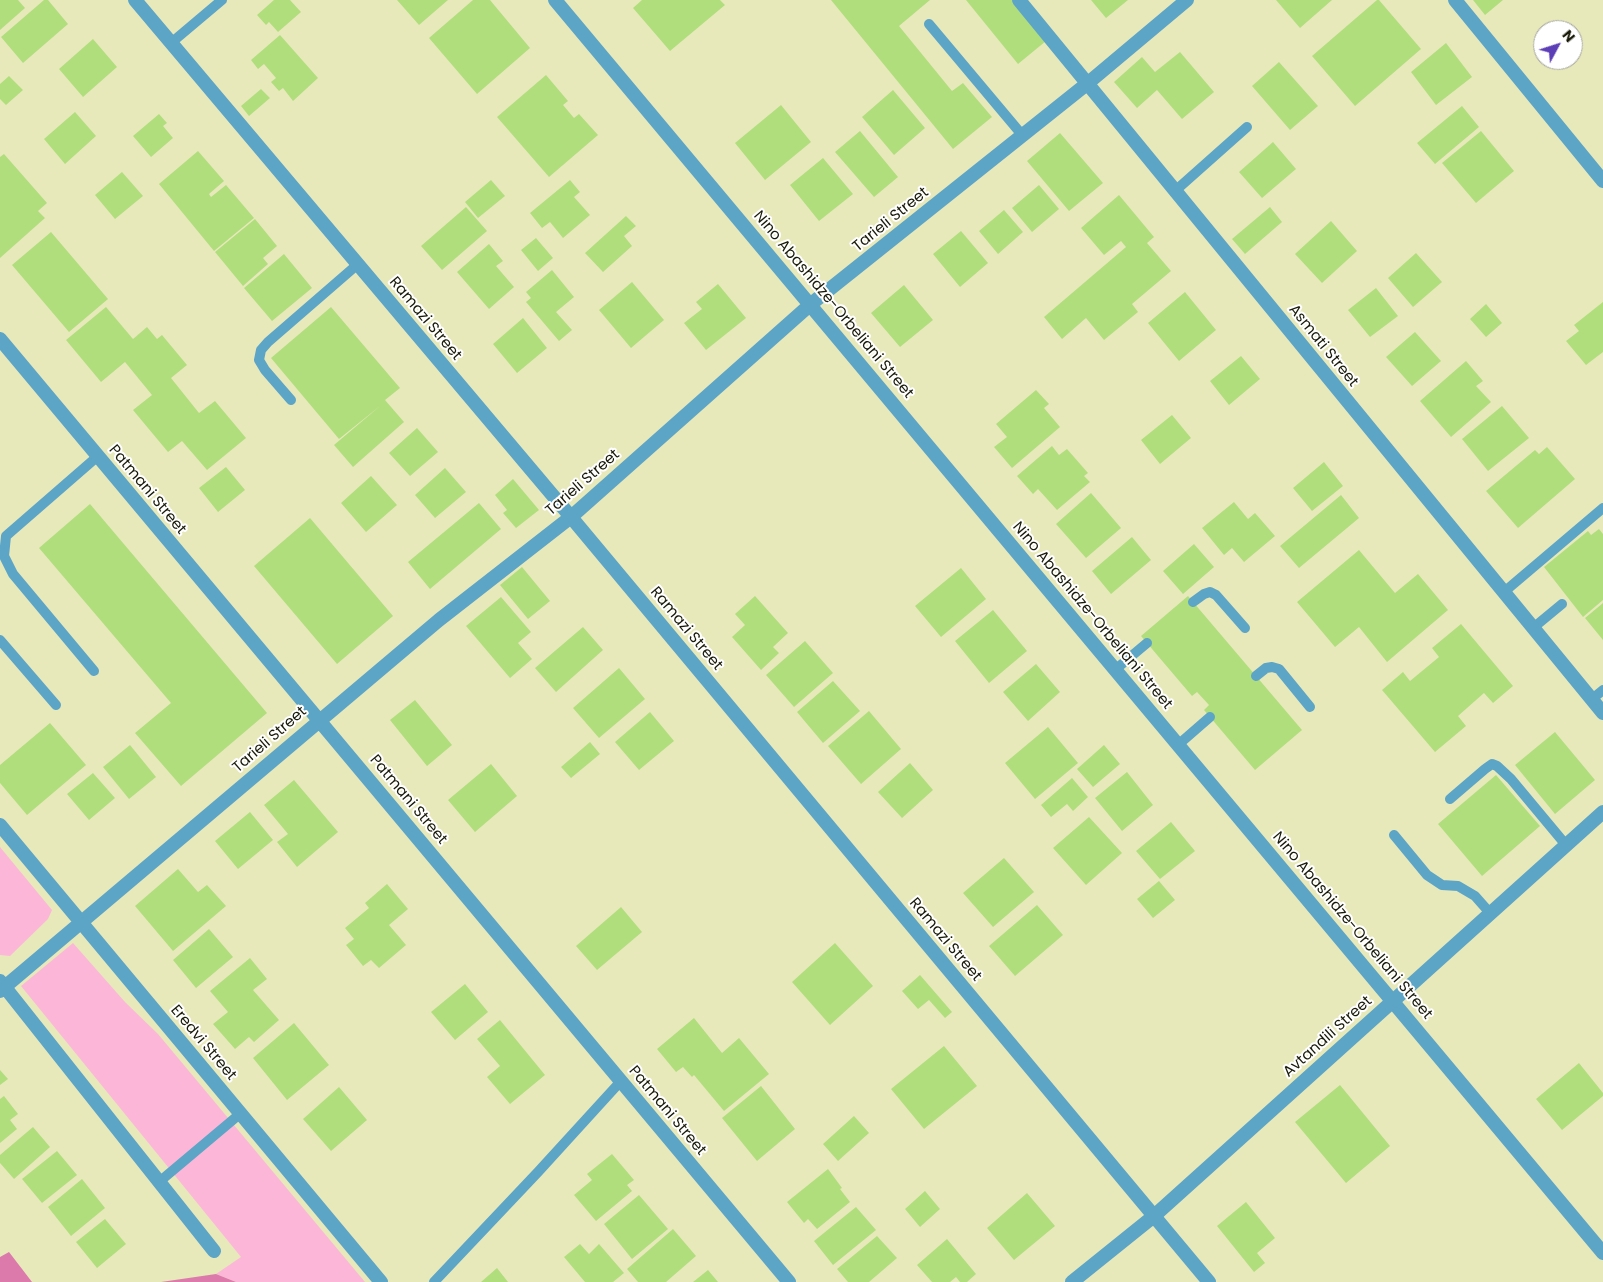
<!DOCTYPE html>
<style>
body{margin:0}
#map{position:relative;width:1603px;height:1282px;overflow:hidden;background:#e7e9bb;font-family:Poppins,sans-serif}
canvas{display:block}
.north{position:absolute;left:1533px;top:20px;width:50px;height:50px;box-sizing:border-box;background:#fff;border:1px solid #a3a39c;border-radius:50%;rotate:50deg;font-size:14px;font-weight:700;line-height:20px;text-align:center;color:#191908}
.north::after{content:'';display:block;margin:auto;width:18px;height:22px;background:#5c3eb6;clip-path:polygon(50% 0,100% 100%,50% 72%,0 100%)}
</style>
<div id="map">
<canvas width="1603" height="1282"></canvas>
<div class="north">N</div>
</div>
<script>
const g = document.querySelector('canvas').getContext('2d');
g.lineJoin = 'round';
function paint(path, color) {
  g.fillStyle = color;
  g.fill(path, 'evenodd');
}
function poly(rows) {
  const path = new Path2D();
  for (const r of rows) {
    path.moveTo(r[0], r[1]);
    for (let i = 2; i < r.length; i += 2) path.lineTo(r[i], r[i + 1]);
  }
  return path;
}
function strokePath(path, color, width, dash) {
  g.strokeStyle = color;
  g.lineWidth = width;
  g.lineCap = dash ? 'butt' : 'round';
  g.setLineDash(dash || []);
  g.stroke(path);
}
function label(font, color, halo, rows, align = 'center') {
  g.font = font + ' Poppins,sans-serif';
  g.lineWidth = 4;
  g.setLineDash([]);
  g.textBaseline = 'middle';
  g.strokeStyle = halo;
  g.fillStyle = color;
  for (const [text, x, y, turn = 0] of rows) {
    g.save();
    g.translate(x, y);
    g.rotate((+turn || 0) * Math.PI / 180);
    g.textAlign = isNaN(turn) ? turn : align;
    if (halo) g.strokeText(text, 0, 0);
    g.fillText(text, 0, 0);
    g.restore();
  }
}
paint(poly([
 [0,847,52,910,48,919,10,956,0,955],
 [73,943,125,1002,158,1034,365,1282,236,1282,216,1274,241,1257,21,986]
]), '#fcb7d8');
paint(poly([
 [9,1252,32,1282,0,1282,0,1257],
 [216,1274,236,1282,161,1282]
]), '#dc7aac');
paint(poly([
 [0,0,18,0,25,8,0,30],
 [44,0,48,0,68,24,23,63,1,37],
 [274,0,290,0,301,12,278,32,269,22,266,25,257,15],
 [397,0,448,0,419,25],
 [473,0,490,0,530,48,477,94,429,38],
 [642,0,720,0,725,5,670,51,633,8],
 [831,0,930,0,899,26,952,91,963,83,992,117,953,149],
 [966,0,1012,0,1046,41,1018,64],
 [1091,0,1128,0,1106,18],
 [1276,0,1332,0,1300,28],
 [1377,0,1379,0,1421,49,1355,106,1312,56],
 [1473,0,1503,0,1485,15],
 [280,35,318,78,293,101,283,88,279,91,271,82,276,78,264,64,258,69,251,60],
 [93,39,117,67,83,97,59,69],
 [1446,43,1472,77,1436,105,1411,72],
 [1180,52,1214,92,1182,119,1157,90,1137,108,1114,82,1142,57,1155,72],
 [1279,62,1318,106,1290,130,1252,86],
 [546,75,568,101,563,105,574,118,579,114,598,135,549,177,497,117],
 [9,76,23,90,6,105,0,99,0,84],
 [261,89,270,98,249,116,241,106],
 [893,90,925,128,894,155,862,117],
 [781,105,811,142,765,180,735,143],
 [1462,106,1479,127,1435,164,1417,143],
 [75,112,96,136,65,164,44,139],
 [159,114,167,123,163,126,173,138,151,157,133,136],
 [860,131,898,177,874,197,835,152],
 [1481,131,1514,171,1476,203,1442,163],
 [1060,133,1103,183,1069,211,1027,161],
 [1273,142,1296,169,1262,198,1239,172],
 [198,151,224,181,209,194,211,197,226,185,254,218,214,251,159,184],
 [4,154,47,203,38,211,45,218,0,258,0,157],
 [823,158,853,194,819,221,790,185],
 [122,172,143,196,115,219,95,195],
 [491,180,505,196,478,218,465,202],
 [570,180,580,192,574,197,590,215,563,238,550,222,542,228,530,213],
 [1039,185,1059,209,1032,232,1012,208],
 [1119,195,1154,237,1147,243,1171,271,1132,304,1138,312,1104,340,1086,318,1062,339,1044,317,1126,247,1121,241,1104,255,1081,228],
 [466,207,487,231,442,270,421,246],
 [1270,207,1282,222,1245,254,1232,239],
 [1004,210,1023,232,998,254,979,231],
 [626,216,636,226,624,236,632,246,603,272,585,253],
 [255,219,277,246,263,258,268,264,243,286,215,252],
 [1331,221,1357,251,1322,283,1295,254],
 [961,231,988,263,960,287,933,254],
 [51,232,108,299,69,332,12,265],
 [536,238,553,258,538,271,521,250],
 [489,244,503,261,496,266,514,287,489,309,457,272],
 [1416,253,1442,282,1413,307,1388,278],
 [284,254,312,288,272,321,244,288],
 [552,270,574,297,556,312,572,330,559,341,526,302,531,298,526,292],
 [632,282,664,320,631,348,599,310],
 [718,284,746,318,706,350,684,323,702,309,696,302],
 [904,285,933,320,900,347,871,313],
 [1376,288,1398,316,1370,337,1348,310],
 [1185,292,1216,330,1179,361,1148,323],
 [1603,302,1603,352,1586,365,1566,341,1579,331,1574,325],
 [1486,304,1502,323,1486,337,1470,319],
 [106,307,133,339,147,327,157,339,162,335,187,365,171,378,199,413,215,401,246,438,207,470,182,441,168,452,133,410,152,395,125,362,101,382,66,340],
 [331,307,400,388,385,400,404,422,353,467,334,445,380,406,339,439,271,358],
 [523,318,547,348,517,373,493,344],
 [1415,332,1441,361,1412,386,1386,357],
 [1241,356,1260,379,1229,405,1210,381],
 [1466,361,1483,381,1476,386,1491,402,1451,437,1420,401],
 [1036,390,1049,404,1044,408,1060,427,1012,468,994,447,1007,437,996,424],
 [1502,406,1529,438,1488,471,1462,439],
 [1172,415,1191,438,1160,464,1141,440],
 [417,428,438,452,410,476,389,453],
 [1052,446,1059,455,1067,449,1088,473,1084,476,1090,482,1057,510,1038,489,1033,494,1017,476],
 [1547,447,1575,479,1518,528,1486,491,1535,450,1539,454],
 [1324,462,1343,486,1312,511,1293,488],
 [226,467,245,490,218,512,199,488],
 [445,468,466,492,435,518,415,495],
 [371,476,397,505,366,532,341,503],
 [513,479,539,510,516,528,503,513,507,510,495,495],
 [1091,493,1121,528,1086,558,1056,524],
 [1341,495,1359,518,1299,568,1280,546],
 [1234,502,1248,519,1255,513,1275,536,1244,562,1232,548,1224,555,1202,528],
 [479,503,501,529,430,589,408,562],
 [90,504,267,713,181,786,135,733,171,703,39,548],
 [310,518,393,616,337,664,254,566],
 [1599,529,1603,534,1603,600,1583,617,1544,567,1588,531,1591,535],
 [1132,537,1151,560,1111,594,1092,571],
 [1194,544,1214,567,1183,594,1163,571],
 [1359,550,1395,593,1418,574,1448,610,1387,662,1359,627,1335,647,1297,602],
 [522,567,550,601,528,619,500,585],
 [961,568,986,599,941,637,915,606],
 [755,596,788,633,773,647,779,653,761,670,732,637,745,625,735,614],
 [1188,596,1302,730,1255,770,1204,710,1209,705,1197,692,1192,696,1141,636],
 [501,597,531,632,518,643,532,659,510,678,466,626],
 [1603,603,1603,640,1585,618],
 [993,610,1027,651,989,683,955,641],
 [1461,624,1513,686,1493,703,1484,693,1458,716,1466,726,1435,752,1382,690,1403,672,1410,681,1439,657,1432,648],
 [583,627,603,650,556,692,535,668],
 [805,641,833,673,794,707,766,675],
 [1036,664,1060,692,1028,721,1003,692],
 [619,668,645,699,599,738,573,708],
 [833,681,860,711,823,743,797,712],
 [415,700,452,745,427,766,390,720],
 [869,711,901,749,861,784,828,746],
 [650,712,674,741,639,770,615,742],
 [50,723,86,765,27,815,0,783,0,765],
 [1048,727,1078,763,1035,799,1005,763],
 [1555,732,1595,780,1555,814,1515,765],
 [590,742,600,754,571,778,561,767],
 [130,745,156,777,129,799,103,767],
 [1104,745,1120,764,1093,787,1077,769],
 [910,763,933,790,902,818,878,792],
 [491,764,517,796,475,832,448,800],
 [1127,772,1153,805,1122,831,1095,798],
 [93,773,115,798,89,820,67,794],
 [1496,775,1540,826,1482,876,1438,824],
 [1072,778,1088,797,1073,811,1067,804,1051,817,1041,805],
 [294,780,338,832,297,867,277,842,288,834,264,805],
 [250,812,273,840,238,869,215,841],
 [1089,817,1122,853,1086,885,1053,848],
 [1171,822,1195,851,1160,879,1136,851],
 [1004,858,1034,892,993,927,963,893],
 [178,869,198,892,207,885,226,906,173,951,135,906],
 [1159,881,1175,900,1153,918,1137,899],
 [387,884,408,909,389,925,406,945,379,968,371,960,363,966,346,945,354,939,345,928,369,908,365,903],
 [1037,905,1063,935,1015,976,989,946],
 [621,907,642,932,597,970,576,946],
 [209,929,233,957,196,988,173,960],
 [835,943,873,986,830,1025,792,982],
 [250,958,267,979,253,990,279,1020,254,1042,249,1037,235,1049,213,1024,228,1012,210,991],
 [920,975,952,1012,945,1018,929,1000,918,1009,902,991],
 [465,984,488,1012,455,1040,431,1012],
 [694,1018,722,1053,739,1038,769,1074,724,1111,694,1075,692,1077,683,1067,676,1072,657,1049],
 [500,1020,545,1075,510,1104,487,1077,500,1066,477,1039],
 [294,1023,329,1065,287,1100,253,1058],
 [944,1046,977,1086,924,1129,891,1089],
 [1579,1063,1603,1093,1603,1096,1562,1130,1536,1099],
 [0,1070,8,1079,0,1085],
 [1340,1085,1390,1146,1346,1183,1295,1122],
 [761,1086,795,1129,757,1161,722,1118],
 [339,1087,367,1120,331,1151,303,1119],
 [4,1096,18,1114,10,1120,17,1129,0,1143,0,1099],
 [854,1116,869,1133,838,1161,823,1144],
 [33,1127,50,1147,14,1179,0,1163,0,1155],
 [57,1151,77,1175,42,1203,22,1179],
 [612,1154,634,1180,627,1185,632,1191,596,1221,574,1195,592,1180,587,1174],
 [828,1169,842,1188,840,1189,850,1202,817,1229,808,1219,804,1223,787,1202],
 [82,1179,105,1208,71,1236,48,1207],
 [925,1191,940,1209,920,1227,905,1209],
 [1027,1193,1055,1226,1014,1260,987,1228],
 [639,1195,668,1229,632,1259,604,1224],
 [1246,1202,1275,1238,1257,1253,1265,1263,1254,1272,1217,1226],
 [856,1207,876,1230,833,1265,814,1241],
 [105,1219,126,1244,97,1268,76,1242],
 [673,1229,696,1256,666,1282,638,1282,627,1269],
 [877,1236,897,1258,869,1282,848,1282,837,1269],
 [947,1239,976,1274,967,1282,960,1282,956,1277,950,1282,932,1282,917,1265],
 [580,1244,589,1254,599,1244,624,1273,613,1282,585,1282,564,1257],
 [497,1268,508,1282,481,1282],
 [708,1270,718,1282,693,1282]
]), '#b1de7d');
strokePath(poly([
 [929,24,1023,136],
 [171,43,222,0],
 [1175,191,1247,127],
 [291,400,265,370,259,360,261,350,268,342,358,264],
 [1504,592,1603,508],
 [1193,602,1204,594,1210,592,1216,595,1245,628],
 [1533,628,1562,604],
 [0,640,56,705],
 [1116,669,1147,643],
 [94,671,13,574,4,556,6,536,98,456],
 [1256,676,1266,668,1272,667,1279,669,1310,707],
 [1592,699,1603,690],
 [1179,744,1210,717],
 [1450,799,1485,769,1492,764,1497,766,1511,779,1566,845],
 [1394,835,1427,875,1442,885,1458,886,1475,896,1490,913],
 [159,1182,241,1113],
 [434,1282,538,1172,621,1081]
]), '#5ca5c6', 10);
strokePath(poly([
 [135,0,571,517,1209,1282],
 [555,0,1603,1253],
 [1019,0,1603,713],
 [1455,0,1603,181],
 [0,339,789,1282],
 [0,825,381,1282],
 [0,981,214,1251],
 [0,991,439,620,571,517,811,304,1088,83,1187,0]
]), '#5ca5c6', 14);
strokePath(poly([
 [1072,1282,1154,1216,1603,812]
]), '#5ca5c6', 14);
label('15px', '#191908', '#fff', [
 ["Tarieli Street",891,220,-39],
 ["Nino Abashidze-Orbeliani Street",833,305,50],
 ["Ramazi Street",425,319,50],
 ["Asmati Street",1323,346,51],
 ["Tarieli Street",583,483,-41],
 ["Patmani Street",147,490,50],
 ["Nino Abashidze-Orbeliani Street",1092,616,50],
 ["Ramazi Street",686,629,50],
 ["Tarieli Street",270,740,-41],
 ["Patmani Street",408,800,50],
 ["Nino Abashidze-Orbeliani Street",1352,926,50],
 ["Ramazi Street",945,940,50],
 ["Avtandili Street",1328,1037,-42],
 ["Eredvi Street",203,1043,50],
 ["Patmani Street",667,1111,50]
]);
</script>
